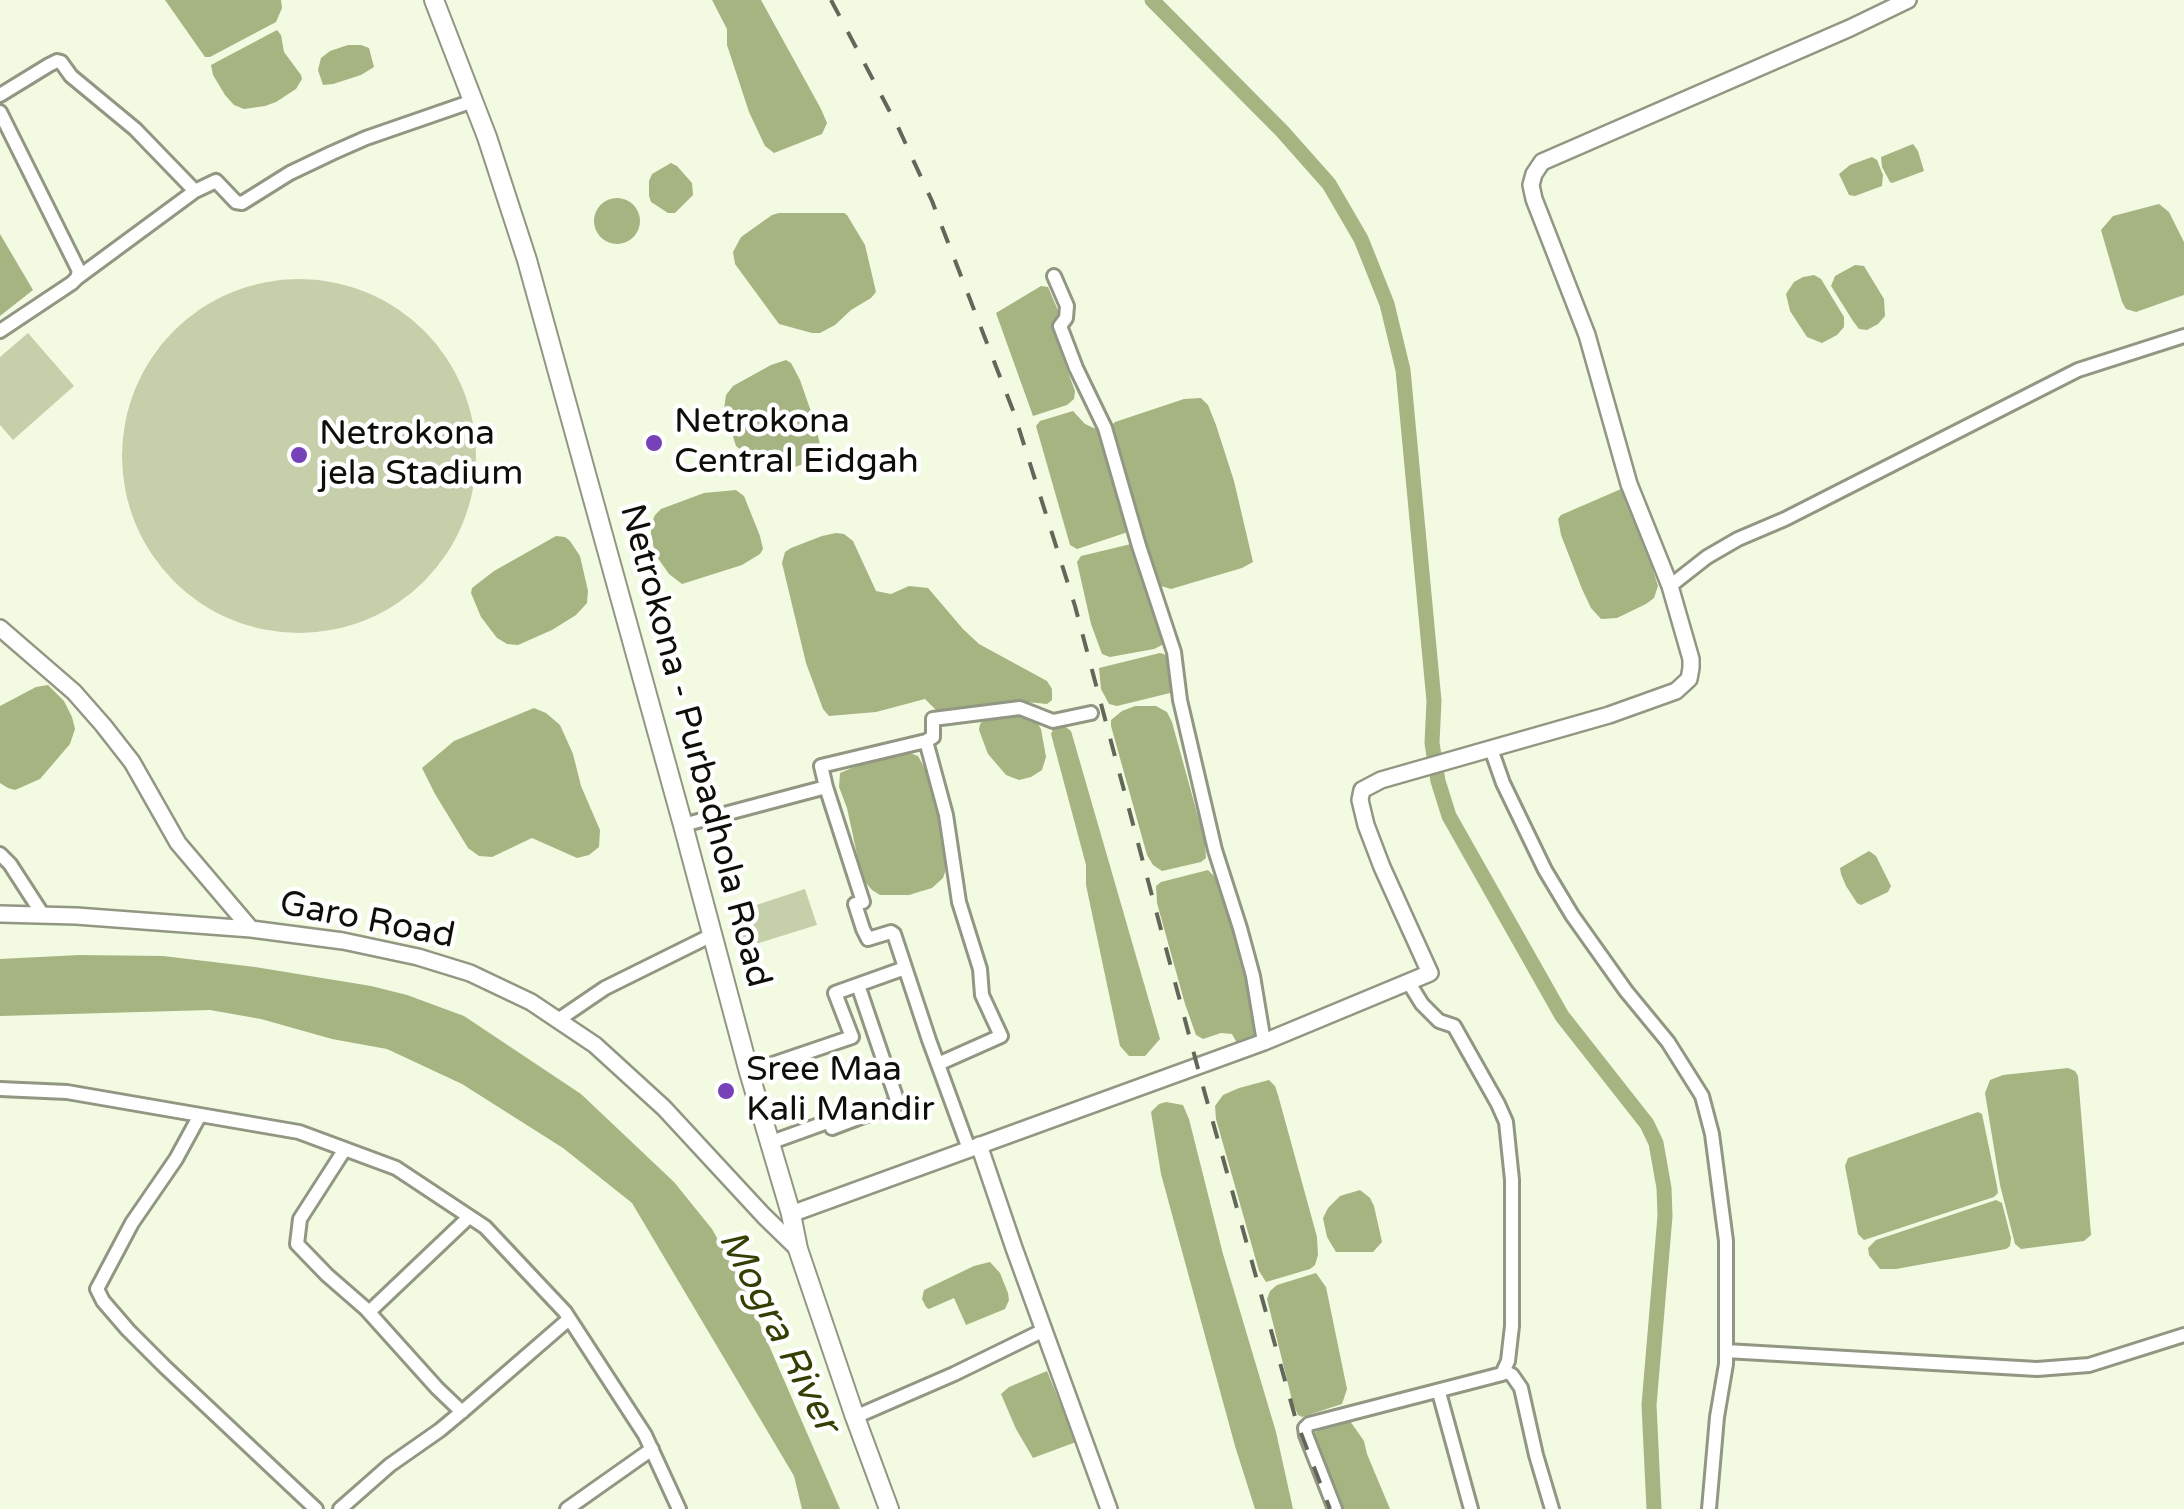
<!DOCTYPE html>
<style>
body{margin:0}
canvas{display:block;background:#f2fae2}
</style>
<canvas width="2184" height="1509"></canvas>
<script>
const g = document.querySelector('canvas').getContext('2d');
g.lineJoin = 'round';
function paint(path, color) {
  g.fillStyle = color;
  g.fill(path, 'evenodd');
}
function poly(rows) {
  const path = new Path2D();
  for (const r of rows) {
    if (r.length === 3) {
      path.moveTo(r[0] + r[2], r[1]);
      path.arc(r[0], r[1], r[2], 0, 2 * Math.PI);
      continue;
    }
    path.moveTo(r[0], r[1]);
    for (let i = 2; i < r.length; i += 2) path.lineTo(r[i], r[i + 1]);
  }
  return path;
}
function strokePath(path, color, width, dash) {
  g.strokeStyle = color;
  g.lineWidth = width;
  g.lineCap = dash ? 'butt' : 'round';
  g.setLineDash(dash || []);
  g.stroke(path);
}
function label(font, color, halo, rows, align = 'center') {
  g.font = font + ' "Varela Round",sans-serif';
  g.lineWidth = 9;
  g.setLineDash([]);
  g.textBaseline = 'middle';
  g.strokeStyle = halo;
  g.fillStyle = color;
  for (const [text, x, y, turn = 0] of rows) {
    g.save();
    g.translate(x, y);
    g.rotate((+turn || 0) * Math.PI / 180);
    g.textAlign = isNaN(turn) ? turn : align;
    if (halo) g.strokeText(text, 0, 0);
    g.fillText(text, 0, 0);
    g.restore();
  }
}
paint(poly([
 [299,456,177],
 [28,333,74,386,13,440,0,425,0,357],
 [805,889,817,925,746,947,735,912]
]), '#c5d0ab');
paint(poly([
 [165,0,281,0,282,8,276,22,210,57,205,57],
 [712,0,761,0,821,109,827,123,822,134,774,153,765,146,749,112,727,45,727,29],
 [277,30,281,35,284,52,301,75,302,79,296,89,276,102,265,106,244,109,234,105,225,95,213,75,211,65],
 [348,45,361,45,369,48,374,67,361,75,333,84,323,85,318,70,321,58,330,51],
 [1913,144,1918,151,1924,171,1892,183,1890,182,1882,167,1881,157],
 [1872,157,1877,160,1883,175,1882,186,1855,196,1849,195,1839,174,1850,165],
 [671,163,677,166,692,183,693,195,675,213,668,213,651,202,649,196,649,181,652,174],
 [617,221,23],
 [2159,204,2169,212,2184,242,2184,295,2136,312,2126,309,2122,302,2101,230,2113,216],
 [779,213,844,213,847,215,865,245,876,292,871,298,851,310,835,325,820,333,812,333,779,324,735,264,733,252,741,237,772,215],
 [0,234,33,290,0,316],
 [1855,265,1864,266,1884,299,1885,316,1878,324,1867,330,1859,329,1853,321,1831,286,1835,276],
 [1814,275,1821,279,1844,317,1844,327,1837,335,1822,343,1807,337,1790,311,1786,294,1794,282,1803,277],
 [1041,286,1048,287,1060,315,1055,330,1055,337,1075,391,1074,399,1067,405,1033,416,996,313],
 [786,360,791,363,800,380,815,423,821,449,815,459,783,472,741,450,736,446,724,409,726,395,733,386,771,365],
 [1201,398,1208,405,1216,425,1234,481,1253,562,1242,568,1171,589,1161,586,1154,581,1110,427,1115,422,1184,399],
 [1073,411,1085,424,1096,429,1100,433,1128,532,1077,549,1070,545,1036,426,1040,421],
 [1621,489,1626,495,1637,520,1658,586,1654,598,1646,604,1617,618,1601,619,1591,608,1582,589,1561,535,1558,519,1561,515],
 [736,490,744,496,760,536,763,549,760,554,742,565,682,584,669,574,655,554,651,534,651,524,655,515,661,509,704,493],
 [836,533,844,534,853,541,876,591,891,594,909,586,928,588,963,629,979,644,1047,681,1052,689,1052,700,1047,704,1027,702,946,713,937,711,925,699,876,712,829,716,823,709,806,663,782,563,785,552,791,548,822,536],
 [556,536,565,537,570,541,580,556,588,591,587,603,576,615,552,630,518,645,507,644,497,638,481,617,471,593,472,588,494,571],
 [1131,544,1135,545,1162,630,1162,645,1154,649,1110,657,1102,654,1091,624,1077,562,1081,556],
 [1160,653,1164,654,1170,659,1174,688,1170,693,1117,706,1109,704,1101,689,1099,668],
 [48,685,64,701,72,717,75,729,70,744,40,779,15,790,8,788,0,783,0,706,36,687],
 [1135,706,1156,706,1167,712,1172,722,1205,842,1206,858,1201,862,1162,871,1153,865,1147,855,1111,726,1111,720,1122,711],
 [534,708,546,713,560,725,573,754,581,786,600,830,599,847,589,855,577,858,532,838,492,857,479,856,468,848,435,794,422,768,454,741],
 [1008,713,1026,713,1035,719,1041,729,1046,757,1042,770,1031,777,1019,780,1006,775,988,754,979,730,980,724,984,720],
 [1063,725,1071,731,1160,1039,1145,1056,1129,1056,1120,1046,1086,885,1086,865,1051,734,1054,727],
 [910,753,918,756,923,765,934,791,947,843,948,863,943,878,932,888,909,895,880,895,872,890,866,883,858,859,847,808,839,787,840,773,866,762],
 [1869,851,1876,856,1891,886,1888,892,1861,905,1857,903,1846,886,1841,874,1840,868],
 [1208,870,1219,881,1256,1020,1258,1035,1256,1040,1238,1045,1232,1034,1221,1033,1203,1039,1196,1035,1185,1004,1157,903,1156,886,1161,882],
 [79,955,163,956,255,967,371,986,407,995,464,1016,581,1094,674,1182,712,1229,741,1281,840,1509,802,1509,794,1476,632,1203,563,1148,462,1084,387,1049,332,1039,261,1019,210,1010,0,1016,0,959],
 [2068,1068,2075,1071,2078,1076,2091,1235,2084,1241,2021,1249,2015,1244,2000,1185,1985,1093,1990,1080,2003,1075],
 [1269,1080,1275,1086,1278,1095,1317,1237,1318,1255,1315,1265,1310,1269,1266,1282,1259,1271,1216,1119,1215,1106,1223,1095,1239,1088],
 [1166,1102,1183,1105,1189,1119,1223,1254,1276,1432,1293,1509,1255,1509,1235,1446,1161,1174,1151,1112,1159,1104],
 [1978,1112,1982,1114,1997,1186,1998,1193,1994,1197,1864,1240,1858,1234,1845,1166,1848,1158],
 [1360,1190,1370,1198,1374,1206,1382,1242,1373,1252,1336,1252,1327,1237,1323,1218,1328,1208,1340,1196],
 [1996,1200,2002,1203,2011,1238,2010,1246,2006,1249,1896,1269,1880,1269,1869,1255,1868,1248,1876,1240],
 [990,1262,1000,1273,1008,1293,1009,1300,1005,1309,966,1325,954,1298,929,1309,926,1307,922,1299,924,1290,974,1266],
 [1316,1273,1326,1287,1347,1389,1342,1404,1302,1417,1298,1415,1293,1404,1267,1299,1270,1291,1277,1285],
 [1047,1371,1076,1442,1033,1458,1016,1429,1001,1394,1009,1387],
 [1350,1421,1364,1441,1367,1454,1390,1509,1338,1509,1311,1435,1327,1425]
]), '#a6b482');
strokePath(poly([
 [1152,0,1282,131,1329,184,1361,239,1387,304,1403,370,1434,701,1432,743,1438,781,1449,816,1562,1016,1647,1124,1656,1143,1664,1188,1665,1216,1649,1405,1654,1509]
]), '#a6b482', 15);
const minor = poly([
 [0,95,49,65,57,61,61,62,71,76,135,129,195,191,77,278],
 [0,112,79,271,77,278,72,283,0,331],
 [195,191,216,181,236,202,242,203,290,173,332,153,366,138,473,101],
 [1054,276,1067,306,1066,318,1060,326,1076,368,1105,428,1139,546,1174,652,1180,700,1215,850,1240,928,1253,976,1264,1042],
 [1670,586,1707,557,1738,539,1785,519,2078,370,2184,336],
 [926,741,946,815,959,902,980,969,982,995,1001,1036,938,1064],
 [1491,749,1503,783,1545,870,1572,915,1626,991,1668,1042,1702,1096,1712,1134,1726,1241,1726,1364,1717,1417,1709,1509],
 [826,787,821,766,926,741,933,737,933,719,1020,708,1053,721,1091,713],
 [683,825,826,787,863,902,855,904,863,929,868,939,891,932,894,934,929,1040,969,1149],
 [0,854,10,864,43,915],
 [558,1020,605,988,712,935],
 [749,1072,852,1037,835,993,905,968],
 [0,1089,67,1092,299,1132,396,1168,485,1227,565,1312,645,1435,679,1509],
 [200,1115,176,1159,132,1223,97,1289,103,1301,128,1330,165,1367,316,1509],
 [769,1143,830,1121,832,1128,898,1103,858,985],
 [345,1149,300,1219,297,1244,327,1275,366,1309,437,1388,462,1412],
 [369,1312,469,1217],
 [1726,1351,2037,1369,2089,1365,2184,1335],
 [1504,1371,1512,1375,1521,1388,1536,1455,1552,1509],
 [1440,1396,1471,1509],
 [855,1417,954,1374,1044,1330],
 [340,1509,390,1465,440,1430,464,1410,569,1319],
 [567,1509,652,1449],
 [1335,1509,1306,1435,1305,1428,1309,1424,1502,1374,1508,1361,1512,1326,1512,1180,1506,1122,1498,1104,1454,1026,1439,1021,1422,1004,1409,983]
]);
const tertiary = poly([
 [0,628,74,692,103,725,132,762,178,843,251,929],
 [0,914,76,916,251,929,343,941,418,957,470,973,531,1002,595,1045,664,1108,764,1216,798,1249],
 [979,1145,1014,1248,1109,1509],
 [791,1214,1264,1042,1430,973,1382,867,1366,825,1360,800,1362,790,1381,780,1609,715,1676,691,1689,679,1691,668,1691,659,1670,586,1629,484,1587,335,1534,199,1531,185,1534,174,1542,162,1850,28,1908,0]
]);
const secondary = poly([
 [434,0,487,137,527,260,683,825,749,1072,791,1214,798,1249,855,1417,889,1509]
]);
strokePath(minor, '#919782', 18);
strokePath(tertiary, '#919782', 20);
strokePath(secondary, '#919782', 22);
strokePath(minor, '#fff', 12);
strokePath(tertiary, '#fff', 15);
strokePath(secondary, '#fff', 18);
strokePath(poly([
 [831,0,898,127,932,201,1014,413,1075,606,1197,1065,1296,1420,1330,1509]
]), '#63675a', 4, [18, 18]);
for (const [x, y, r, color] of [
 [654,443,10,"#7741b8"],
 [299,455,10,"#7741b8"],
 [726,1091,10,"#7741b8"]
]) {
  const dot = new Path2D();
  dot.arc(x, y, r, 0, 2 * Math.PI);
  g.fillStyle = color;
  g.fill(dot);
  strokePath(dot, '#fff', 4);
}
label('35px', '#0d0f08', '#fff', [
 ["Netrokona",674,423],
 ["Central Eidgah",674,463],
 ["Netrokona",319,435],
 ["jela Stadium",319,475],
 ["Sree Maa",746,1071],
 ["Kali Mandir",746,1111]
], 'left');
label('35px', '#0d0f08', '#fff', [
 ["Netrokona - Purbadhola Road",694,746,75],
 ["Garo Road",367,921,11]
]);
label('italic 38px', '#333f03', '#fff', [
 ["Mogra River",778,1332,63]
]);
</script>
